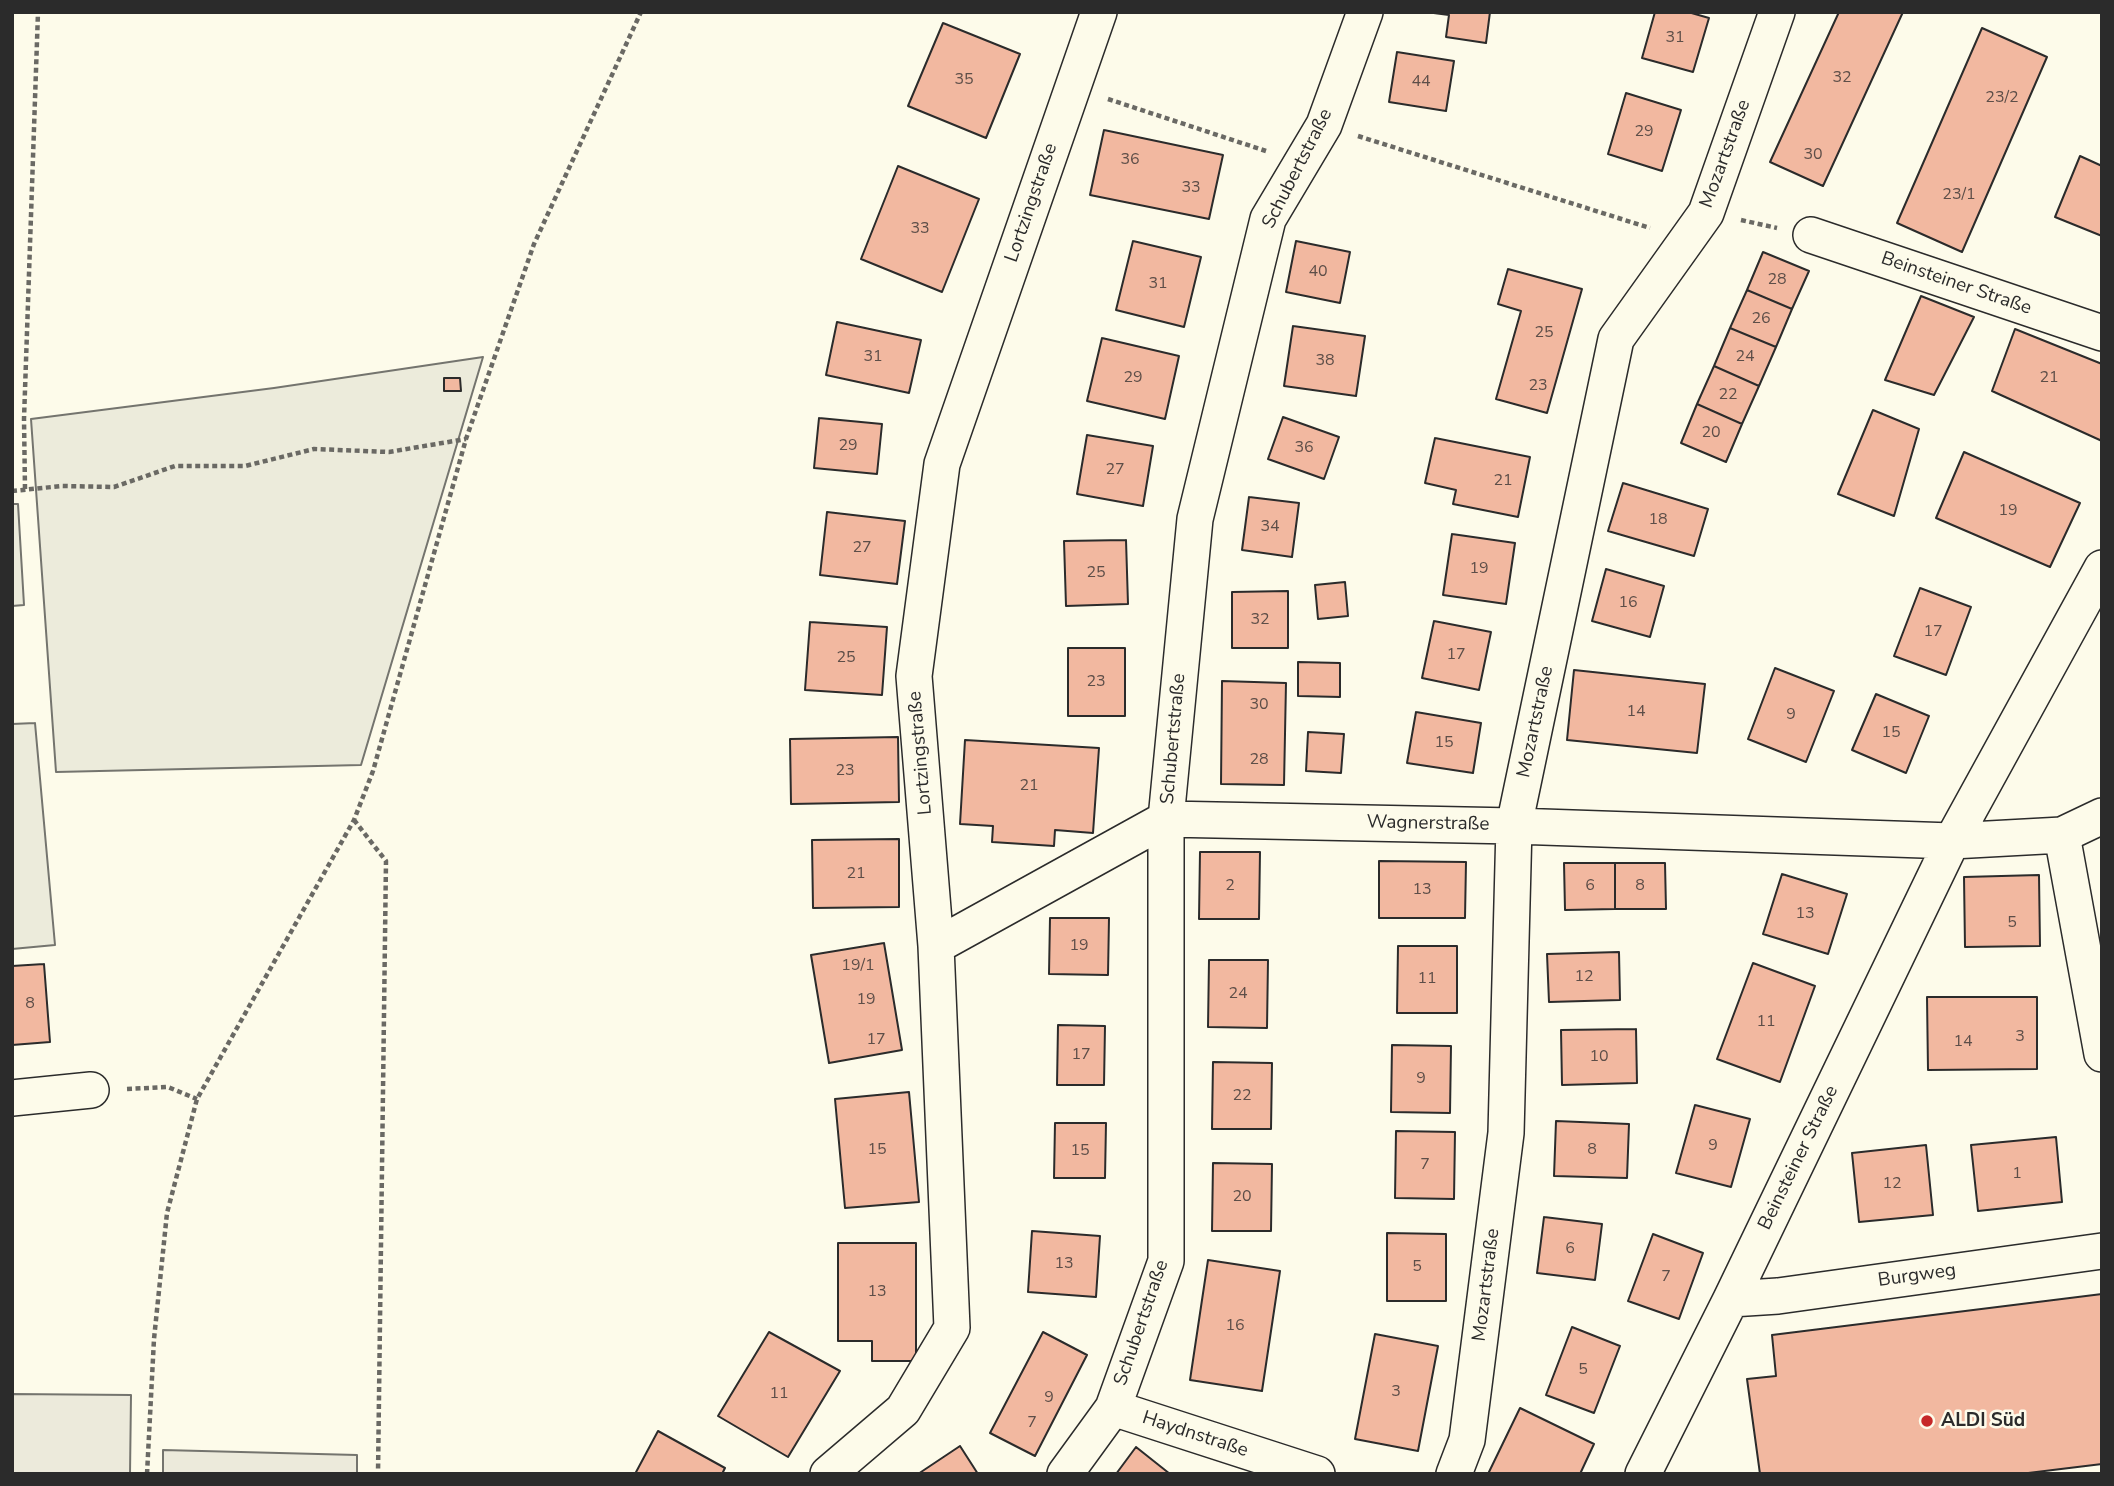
<!DOCTYPE html>
<meta charset="utf-8">
<style>
body{margin:0}
#map{position:relative;width:2114px;height:1486px;overflow:hidden;background:#fdfbea;font-family:"Nunito Sans",sans-serif}
canvas{display:block}
.frame{position:absolute;inset:0;border:14px solid #2b2b2b;pointer-events:none}
</style>
<div id="map">
<canvas width="2114" height="1486"></canvas>
<div class="frame"></div>
</div>
<script>
const g = document.querySelector('canvas').getContext('2d');
g.lineJoin = 'round';
function paint(path, color) {
  g.fillStyle = color;
  g.fill(path, 'evenodd');
}
function poly(rows) {
  const path = new Path2D();
  for (const r of rows) {
    path.moveTo(r[0], r[1]);
    for (let i = 2; i < r.length; i += 2) path.lineTo(r[i], r[i + 1]);
  }
  return path;
}
function strokePath(path, color, width, dash) {
  g.strokeStyle = color;
  g.lineWidth = width;
  g.lineCap = dash ? 'butt' : 'round';
  g.setLineDash(dash || []);
  g.stroke(path);
}
function label(font, color, halo, rows, align = 'center') {
  g.font = font + ' "Nunito Sans",sans-serif';
  g.lineWidth = 5;
  g.setLineDash([]);
  g.textBaseline = 'middle';
  g.strokeStyle = halo;
  g.fillStyle = color;
  for (const [text, x, y, turn = 0] of rows) {
    g.save();
    g.translate(x, y);
    g.rotate((+turn || 0) * Math.PI / 180);
    g.textAlign = isNaN(turn) ? turn : align;
    if (halo) g.strokeText(text, 0, 0);
    g.fillText(text, 0, 0);
    g.restore();
  }
}
const green = poly([
 [483,357,361,765,56,772,31,419,274,388,483,357],
 [12,504,18,504,24,605,12,606,12,504],
 [35,723,55,945,12,949,12,724,35,723]
]);
paint(green, '#ecebdb');
strokePath(green, '#74746e', 2);
const parking = poly([
 [12,1394,131,1395,130,1474,12,1474,12,1394],
 [163,1450,357,1455,357,1474,163,1474,163,1450]
]);
paint(parking, '#eceadb');
strokePath(parking, '#74746e', 2);
const building = poly([
 [1426,12,1490,12,1486,43,1446,37,1449,15,1426,12],
 [1655,12,1688,12,1709,18,1693,72,1642,58,1655,12],
 [1839,12,1903,12,1823,186,1770,162,1839,12],
 [943,23,1020,54,986,138,908,106,943,23],
 [1982,28,2047,57,1962,252,1897,223,1982,28],
 [1397,52,1454,61,1446,111,1389,102,1397,52],
 [1626,93,1681,110,1662,171,1608,154,1626,93],
 [1104,130,1223,155,1209,219,1090,195,1104,130],
 [2080,156,2102,166,2102,236,2055,217,2080,156],
 [898,166,979,199,942,292,861,259,898,166],
 [1133,241,1201,257,1184,327,1116,310,1133,241],
 [1296,241,1350,252,1340,303,1286,292,1296,241],
 [1763,252,1809,271,1792,309,1747,290,1763,252],
 [1508,269,1582,289,1547,413,1496,399,1521,311,1498,304,1508,269],
 [1747,290,1792,309,1776,347,1730,328,1747,290],
 [1921,296,1974,317,1934,395,1885,380,1921,296],
 [837,322,921,340,909,393,826,375,837,322],
 [1293,326,1365,336,1356,396,1284,386,1293,326],
 [1730,328,1776,347,1759,386,1714,366,1730,328],
 [2015,329,2102,364,2102,441,1992,391,2015,329],
 [1102,338,1179,356,1165,419,1087,401,1102,338],
 [1714,366,1759,386,1742,424,1697,404,1714,366],
 [444,378,460,378,461,391,444,391,444,378],
 [1697,404,1742,424,1726,462,1681,443,1697,404],
 [1873,410,1919,429,1894,516,1838,494,1873,410],
 [1283,417,1339,437,1324,479,1268,459,1283,417],
 [819,418,882,424,877,474,814,468,819,418],
 [1087,435,1153,446,1143,506,1077,494,1087,435],
 [1435,438,1530,457,1518,517,1453,504,1456,490,1425,483,1435,438],
 [1964,452,2080,503,2050,567,1936,518,1964,452],
 [1623,483,1708,509,1694,556,1608,531,1623,483],
 [1249,497,1299,503,1292,557,1242,550,1249,497],
 [827,512,905,521,897,584,820,575,827,512],
 [1452,534,1515,543,1506,604,1443,595,1452,534],
 [1126,540,1128,604,1066,606,1064,541,1126,540],
 [1606,569,1664,586,1650,637,1592,621,1606,569],
 [1345,582,1348,616,1318,619,1315,585,1345,582],
 [1920,588,1971,607,1946,675,1894,656,1920,588],
 [1288,591,1288,648,1232,648,1232,592,1288,591],
 [1434,621,1491,632,1479,690,1422,678,1434,621],
 [810,622,887,627,882,695,805,690,810,622],
 [1068,648,1125,648,1125,716,1068,716,1068,648],
 [1298,662,1340,663,1340,697,1298,696,1298,662],
 [1775,668,1834,691,1806,762,1748,739,1775,668],
 [1574,670,1705,684,1697,753,1567,740,1574,670],
 [1222,681,1286,683,1284,785,1221,784,1222,681],
 [1876,694,1929,716,1906,773,1852,750,1876,694],
 [1416,712,1481,723,1473,773,1407,763,1416,712],
 [1308,732,1344,734,1341,773,1306,771,1308,732],
 [898,737,899,802,791,804,790,739,898,737],
 [965,740,1099,748,1093,833,1055,830,1054,846,992,842,993,826,960,824,965,740],
 [899,839,899,907,813,908,812,840,899,839],
 [1200,852,1260,852,1259,919,1199,919,1200,852],
 [1379,861,1466,862,1465,918,1379,918,1379,861],
 [1564,863,1615,863,1615,909,1565,910,1564,863],
 [1615,863,1665,863,1666,909,1615,909,1615,863],
 [1782,874,1847,894,1828,954,1763,934,1782,874],
 [2039,875,2040,946,1965,947,1964,877,2039,875],
 [1050,918,1109,918,1108,975,1049,974,1050,918],
 [884,943,902,1050,829,1063,811,955,884,943],
 [1398,946,1457,946,1457,1013,1397,1013,1398,946],
 [1619,952,1620,1000,1549,1002,1547,954,1619,952],
 [1209,960,1268,960,1267,1028,1208,1027,1209,960],
 [1753,963,1815,986,1780,1082,1717,1059,1753,963],
 [44,964,50,1042,12,1045,12,966,44,964],
 [1927,997,2037,997,2037,1069,1928,1070,1927,997],
 [1058,1025,1105,1026,1104,1085,1057,1085,1058,1025],
 [1636,1029,1637,1083,1562,1085,1561,1030,1636,1029],
 [1392,1045,1451,1046,1450,1113,1391,1112,1392,1045],
 [1213,1062,1272,1063,1271,1129,1212,1129,1213,1062],
 [909,1092,919,1202,845,1208,835,1099,909,1092],
 [1695,1105,1750,1119,1731,1187,1676,1173,1695,1105],
 [1556,1121,1629,1124,1627,1178,1554,1176,1556,1121],
 [1055,1123,1106,1123,1105,1178,1054,1178,1055,1123],
 [1396,1131,1455,1132,1454,1199,1395,1198,1396,1131],
 [2056,1137,2062,1202,1978,1211,1971,1145,2056,1137],
 [1926,1145,1933,1215,1859,1222,1852,1153,1926,1145],
 [1213,1163,1272,1164,1271,1231,1212,1231,1213,1163],
 [1544,1217,1602,1224,1595,1280,1537,1273,1544,1217],
 [1032,1231,1100,1236,1096,1297,1028,1292,1032,1231],
 [1387,1233,1446,1234,1446,1301,1387,1301,1387,1233],
 [1653,1234,1703,1253,1679,1319,1628,1301,1653,1234],
 [838,1243,916,1243,916,1361,872,1361,872,1341,838,1341,838,1243],
 [1208,1260,1280,1271,1262,1391,1190,1380,1208,1260],
 [2102,1294,2102,1464,2020,1474,1760,1474,1747,1379,1776,1376,1772,1335,2102,1294],
 [1572,1327,1620,1346,1594,1413,1546,1395,1572,1327],
 [769,1332,840,1371,788,1457,718,1416,769,1332],
 [1043,1332,1087,1355,1035,1456,990,1433,1043,1332],
 [1375,1334,1438,1346,1418,1451,1355,1439,1375,1334],
 [1520,1408,1594,1444,1580,1474,1488,1474,1520,1408],
 [658,1431,725,1468,722,1474,635,1474,658,1431],
 [960,1446,978,1474,918,1474,960,1446],
 [1136,1447,1170,1474,1116,1474,1136,1447]
]);
paint(building, '#f2b8a0');
strokePath(building, '#2b2b2b', 2);
const minor = poly([
 [1811,235,2102,333],
 [2062,835,2102,1054],
 [936,946,1166,819,1514,826,1952,841,2062,835,2102,816],
 [12,1098,91,1090],
 [1731,1299,1778,1296,2102,1251],
 [1113,1408,1317,1474],
 [828,1474,903,1410,952,1328,936,946,914,676,942,464,1099,12],
 [1065,1474,1113,1408,1166,1261,1166,819,1195,519,1268,219,1324,125,1365,12],
 [1454,1474,1467,1440,1506,1133,1514,826,1616,339,1706,213,1777,12],
 [1643,1474,1731,1299,1952,841,2102,568]
]);
strokePath(minor, '#2b2b2b', 38);
strokePath(poly([
 [1108,99,1266,151],
 [1358,136,1650,228],
 [1741,220,1777,228],
 [25,489,24,419,38,12],
 [12,491,62,486,114,487,175,466,245,466,314,449,389,452,466,439],
 [354,820,386,861,378,1474],
 [127,1089,168,1087,197,1099],
 [147,1474,154,1339,167,1213,197,1099,354,820,373,771,466,439,534,244,641,12]
]), '#6a6964', 4.5, [5, 3.5]);
strokePath(minor, '#fdfbea', 35);
for (const [x, y, r, color] of [
 [1927,1421,7,"#c62828"]
]) {
  const dot = new Path2D();
  dot.arc(x, y, r, 0, 2 * Math.PI);
  g.fillStyle = color;
  g.fill(dot);
  strokePath(dot, '#fdfbea', 2.5);
}
label('16px', '#5d4e48', null, [
 ["31",1675,38],
 ["32",1842,78],
 ["35",964,80],
 ["44",1421,82],
 ["23/2",2002,98],
 ["29",1644,132],
 ["30",1813,155],
 ["36",1130,160],
 ["33",1191,188],
 ["23/1",1959,195],
 ["33",920,229],
 ["40",1318,272],
 ["28",1777,280],
 ["31",1158,284],
 ["26",1761,319],
 ["25",1544,333],
 ["31",873,357],
 ["24",1745,357],
 ["38",1325,361],
 ["29",1133,378],
 ["21",2049,378],
 ["23",1538,386],
 ["22",1728,395],
 ["20",1711,433],
 ["29",848,446],
 ["36",1304,448],
 ["27",1115,470],
 ["21",1503,481],
 ["19",2008,511],
 ["18",1658,520],
 ["34",1270,527],
 ["27",862,548],
 ["19",1479,569],
 ["25",1096,573],
 ["16",1628,603],
 ["32",1260,620],
 ["17",1933,632],
 ["17",1456,655],
 ["25",846,658],
 ["23",1096,682],
 ["30",1259,705],
 ["14",1636,712],
 ["9",1791,715],
 ["15",1891,733],
 ["15",1444,743],
 ["28",1259,760],
 ["23",845,771],
 ["21",1029,786],
 ["21",856,874],
 ["2",1230,886],
 ["6",1590,886],
 ["8",1640,886],
 ["13",1422,890],
 ["13",1805,914],
 ["5",2012,923],
 ["19",1079,946],
 ["19/1",858,966],
 ["12",1584,977],
 ["11",1427,979],
 ["24",1238,994],
 ["19",866,1000],
 ["8",30,1004],
 ["11",1766,1022],
 ["3",2020,1037],
 ["17",876,1040],
 ["14",1963,1042],
 ["17",1081,1055],
 ["10",1599,1057],
 ["9",1421,1079],
 ["22",1242,1096],
 ["9",1713,1146],
 ["15",877,1150],
 ["8",1592,1150],
 ["15",1080,1151],
 ["7",1425,1165],
 ["1",2017,1174],
 ["12",1892,1184],
 ["20",1242,1197],
 ["6",1570,1249],
 ["13",1064,1264],
 ["5",1417,1267],
 ["7",1666,1277],
 ["13",877,1292],
 ["16",1235,1326],
 ["5",1583,1370],
 ["3",1396,1392],
 ["11",779,1394],
 ["9",1049,1398],
 ["7",1032,1423]
]);
label('19px', '#2b2b2b', '#fdfbea', [
 ["Mozartstraße",1726,154,-70],
 ["Schubertstraße",1298,169,-63],
 ["Lortzingstraße",1032,203,-71],
 ["Beinsteiner Straße",1956,284,19],
 ["Mozartstraße",1536,722,-78],
 ["Schubertstraße",1174,739,-85],
 ["Lortzingstraße",921,753,-95],
 ["Wagnerstraße",1428,824,1],
 ["Beinsteiner Straße",1799,1158,-64],
 ["Burgweg",1917,1276,-8],
 ["Mozartstraße",1487,1285,-83],
 ["Schubertstraße",1142,1323,-71],
 ["Haydnstraße",1195,1435,18]
]);
label('bold 19px', '#2b2b2b', '#fdfbea', [
 ["ALDI Süd",1941,1421]
], 'left');
</script>
